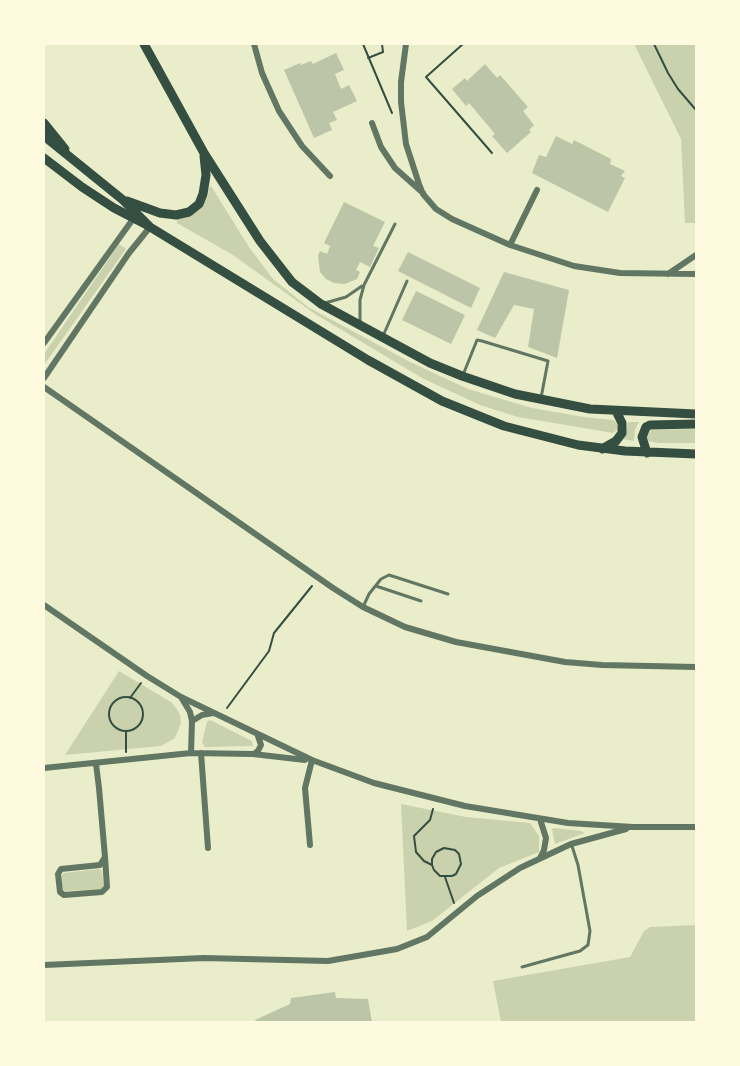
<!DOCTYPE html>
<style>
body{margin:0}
#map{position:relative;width:740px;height:1066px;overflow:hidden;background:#e9edc9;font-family:"Public Sans",sans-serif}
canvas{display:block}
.frame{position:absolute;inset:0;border:45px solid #fefae0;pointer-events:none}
</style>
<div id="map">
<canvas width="740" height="1066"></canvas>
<div class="frame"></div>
</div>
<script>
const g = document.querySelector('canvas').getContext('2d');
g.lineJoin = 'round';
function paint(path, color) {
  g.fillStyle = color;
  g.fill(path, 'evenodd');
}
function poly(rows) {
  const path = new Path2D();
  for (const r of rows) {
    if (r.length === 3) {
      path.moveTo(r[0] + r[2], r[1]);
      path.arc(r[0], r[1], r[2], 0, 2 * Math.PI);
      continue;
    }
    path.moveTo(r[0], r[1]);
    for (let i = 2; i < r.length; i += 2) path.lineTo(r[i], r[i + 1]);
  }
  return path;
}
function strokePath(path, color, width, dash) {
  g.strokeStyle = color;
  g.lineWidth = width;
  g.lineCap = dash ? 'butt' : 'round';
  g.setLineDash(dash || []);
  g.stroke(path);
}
paint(poly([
 [634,44,696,44,696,223,685,223,681,139],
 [211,186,249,247,273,279,308,307,410,362,468,389,532,408,584,417,613,420,617,423,617,430,613,433,518,417,480,405,422,378,315,314,233,255,177,223,177,219,194,214,200,209,208,196,209,188],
 [119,244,126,249,44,365,44,354],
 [628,422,639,422,635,430,634,441,622,439,626,433],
 [696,429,696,443,657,443,647,441,646,435,651,430],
 [119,671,171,702,176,708,180,715,181,723,175,738,161,746,65,755],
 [210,720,252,741,253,746,205,747,202,742,207,722],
 [401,804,466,817,530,823,539,836,539,852,499,868,432,921,407,931],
 [554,828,581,831,585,833,555,844,552,829],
 [100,869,102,872,104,886,101,889,65,891,62,888,61,876,64,873],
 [696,925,696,1022,501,1022,493,981,630,957,644,931,650,927]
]), '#cad2ad');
paint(poly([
 [336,53,344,70,335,74,341,89,349,85,357,101,333,112,337,120,329,123,332,130,314,138,284,70,300,63,301,65,311,61,313,64],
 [485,64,497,78,500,75,528,107,523,111,534,125,529,130,531,132,507,153,492,136,495,134,469,103,466,106,452,89,465,78,467,81],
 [556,136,572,144,574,140,611,159,610,164,625,171,621,176,625,178,608,212,532,173,539,155,546,157],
 [344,202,385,222,373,246,379,248,370,267,360,262,356,270,360,272,357,279,345,284,334,283,326,279,320,272,318,255,320,251,327,254,330,246,324,243],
 [408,252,480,288,471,308,398,271],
 [504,272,569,290,557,358,528,347,534,309,514,305,495,338,477,330],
 [416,291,465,315,451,344,402,320],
 [335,992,336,998,368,999,372,1022,256,1022,255,1020,290,1004,291,998]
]), '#bcc5a7');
strokePath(poly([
 [363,44,392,113],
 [463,44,426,77,492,153],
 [654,44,668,73,678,89,696,110],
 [368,58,383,52,382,44],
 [126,714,17],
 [130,698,141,683],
 [227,708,269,651,274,633,312,586],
 [126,752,126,731],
 [432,865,432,859,436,852,444,848,455,850,459,854,461,864,456,874,452,876,440,876,434,870,432,865,424,861,416,852,414,836,430,820,433,809],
 [445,877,454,903]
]), '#344e41', 2);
strokePath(poly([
 [325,303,346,297,362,286],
 [360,322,360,300,364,285,395,224],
 [383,336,407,281],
 [463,375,477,340,482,341,548,361,541,398],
 [376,586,421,601],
 [363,607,369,594,381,579,389,575,448,594],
 [522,967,580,951,588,945,590,931,578,865,572,846]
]), '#617663', 3);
strokePath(poly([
 [254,44,262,73,279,111,302,146,330,176],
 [406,44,401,82,401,102,406,144,419,184,423,194,436,209,452,219,510,245,574,266,620,273,696,274],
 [372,123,381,147,395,168,423,193],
 [510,245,537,190],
 [668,274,696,255],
 [44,343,133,219],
 [44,378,129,253,150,227],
 [44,387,333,588,363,607,405,627,456,642,565,662,602,665,696,667],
 [44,605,147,676,181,697,312,760,374,783,465,806,568,823,633,827,696,827],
 [181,697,190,712,192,721,191,753],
 [192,721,202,715,213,713],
 [201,753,208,848],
 [254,754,258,751,261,745,258,736],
 [96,764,99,788,105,857,107,887,102,892,64,895,60,892,58,874,61,869,100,865,105,857],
 [44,768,191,753,253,754,305,760],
 [310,845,305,788,312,760],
 [540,858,544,850,546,838,540,819],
 [44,965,204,958,328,961,397,949,427,937,477,896,520,868,571,844,626,829]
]), '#617663', 6);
strokePath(poly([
 [44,158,82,187,114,208,147,225]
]), '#344e41', 9);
strokePath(poly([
 [144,44,204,153,260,241,292,282,321,304,430,363,462,376,515,394,590,409,696,414],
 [44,123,65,149],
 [44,136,123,200,150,227,368,360,442,401,504,426,578,445,625,451,696,454],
 [127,201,160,213,176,215,189,212,199,204,203,194,206,175,204,156],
 [602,449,616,441,622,433,622,423,616,411],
 [647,453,642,437,646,427,650,425,696,424]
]), '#344e41', 9);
</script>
